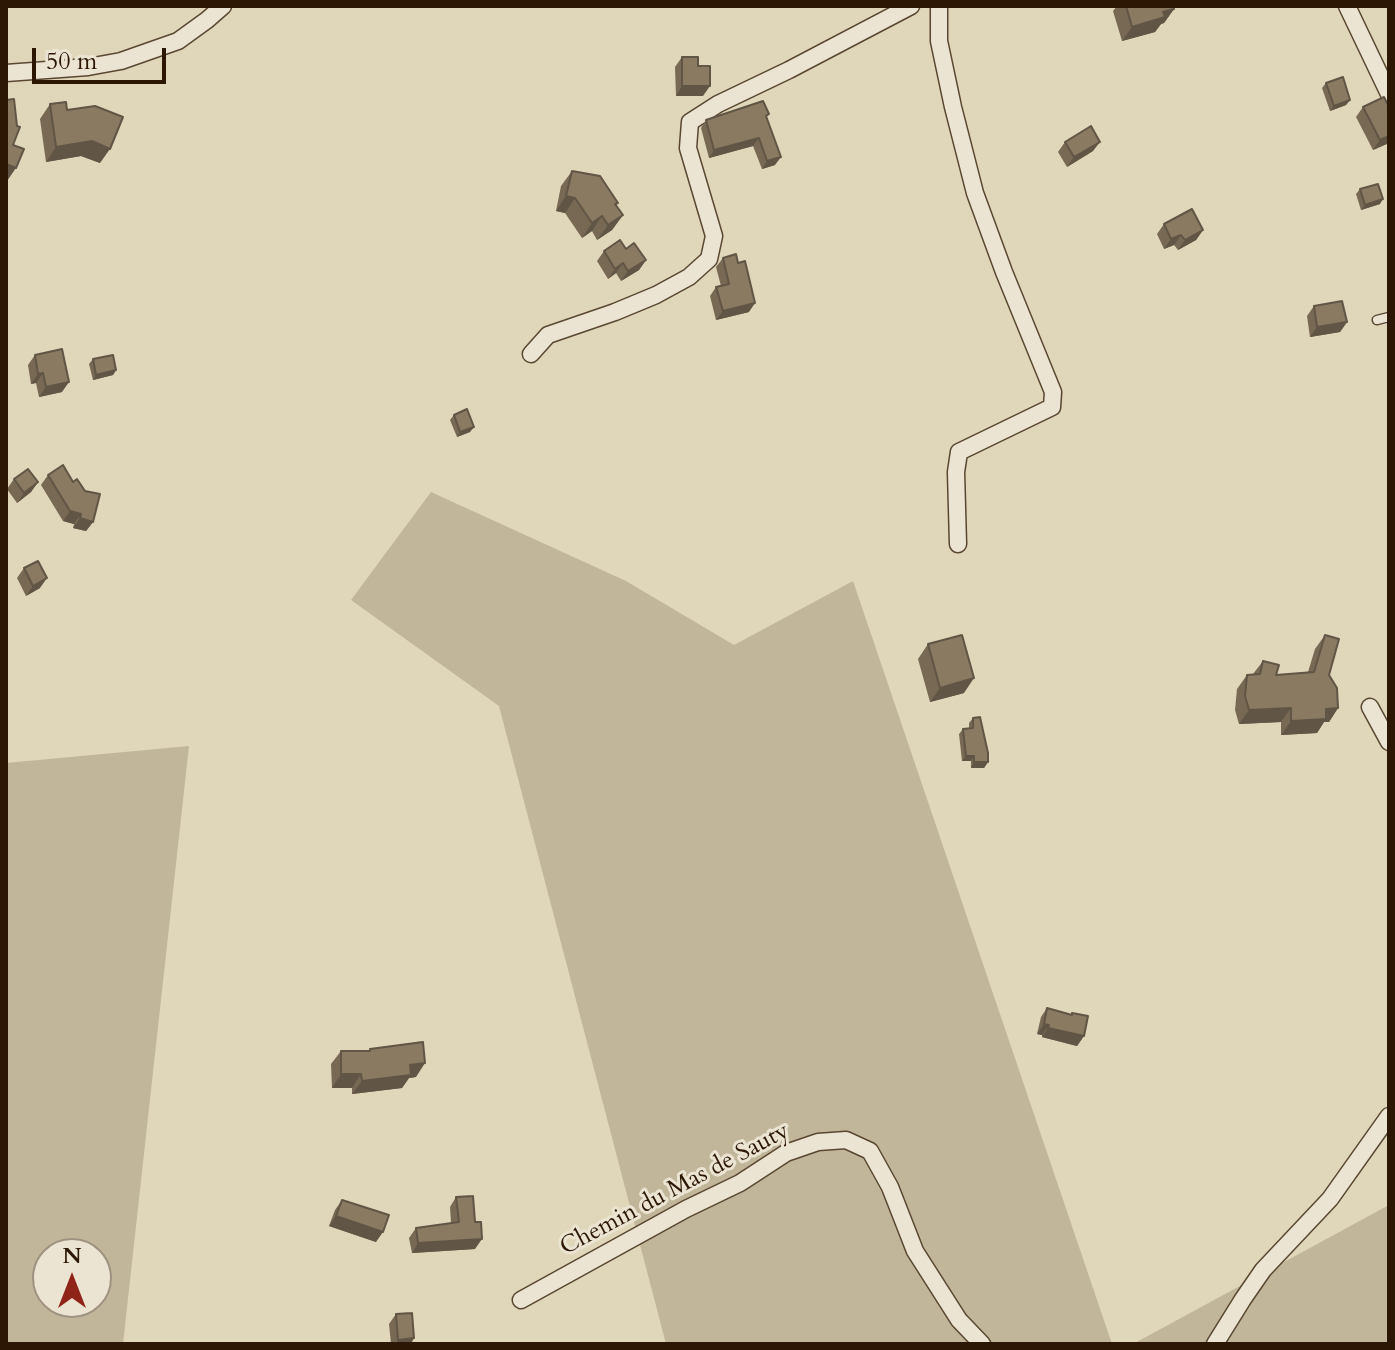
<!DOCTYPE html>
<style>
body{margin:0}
#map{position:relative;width:1395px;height:1350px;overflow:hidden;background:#e0d6b9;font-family:Cardo,serif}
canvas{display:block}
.frame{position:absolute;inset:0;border:8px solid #2c1704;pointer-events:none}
.north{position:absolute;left:32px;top:1238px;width:80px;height:80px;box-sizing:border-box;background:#ebe4d2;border:2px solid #9f9280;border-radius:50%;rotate:0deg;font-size:22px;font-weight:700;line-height:32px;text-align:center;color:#2c1704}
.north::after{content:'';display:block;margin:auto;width:28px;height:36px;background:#8f2418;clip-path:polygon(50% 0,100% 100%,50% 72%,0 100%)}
.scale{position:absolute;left:32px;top:48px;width:134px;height:36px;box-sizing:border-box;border:4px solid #2c1704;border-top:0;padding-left:10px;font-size:24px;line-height:28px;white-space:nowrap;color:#2c1704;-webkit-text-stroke:6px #ebe4d2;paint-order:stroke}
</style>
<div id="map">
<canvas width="1395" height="1350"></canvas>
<div class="frame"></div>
<div class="north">N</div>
<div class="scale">50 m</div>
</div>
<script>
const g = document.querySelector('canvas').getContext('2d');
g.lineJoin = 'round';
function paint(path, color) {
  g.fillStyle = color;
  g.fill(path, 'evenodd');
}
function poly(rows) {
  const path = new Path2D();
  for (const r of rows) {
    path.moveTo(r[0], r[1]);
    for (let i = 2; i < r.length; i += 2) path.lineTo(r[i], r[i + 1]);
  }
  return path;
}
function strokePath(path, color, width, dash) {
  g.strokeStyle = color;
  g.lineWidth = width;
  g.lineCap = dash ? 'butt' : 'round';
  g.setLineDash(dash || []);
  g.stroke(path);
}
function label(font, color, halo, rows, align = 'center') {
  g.font = font + ' Cardo,serif';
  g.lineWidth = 6;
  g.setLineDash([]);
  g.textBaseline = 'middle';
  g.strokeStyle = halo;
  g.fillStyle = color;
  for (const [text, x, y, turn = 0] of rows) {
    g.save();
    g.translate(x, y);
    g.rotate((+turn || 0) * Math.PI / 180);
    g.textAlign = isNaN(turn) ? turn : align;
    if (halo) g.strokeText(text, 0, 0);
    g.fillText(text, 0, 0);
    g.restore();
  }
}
paint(poly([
 [431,492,626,581,734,645,853,581,1112,1344,666,1344,499,706,351,600],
 [189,746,123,1344,6,1344,6,763],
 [48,1254,96,1254,96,1302,48,1302],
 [1389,1205,1389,1344,1133,1344]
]), '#c1b69a');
const service = poly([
 [1377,320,1389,317]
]);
const minor = poly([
 [939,6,939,41,953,107,975,193,1004,272,1053,392,1052,407,959,452,956,472,958,544],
 [1347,6,1389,94],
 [6,73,88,67,121,61,178,41,207,20,223,6],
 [531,354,548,335,615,312,656,295,689,277,709,259,714,236,688,148,690,122,718,104,789,70,911,6],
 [1370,707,1389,742],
 [521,1300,686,1209,740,1183,786,1153,818,1142,846,1140,870,1151,890,1187,915,1251,959,1320,982,1344],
 [1215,1344,1243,1299,1263,1270,1330,1199,1389,1116]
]);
strokePath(service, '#594731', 11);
strokePath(minor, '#594731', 19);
strokePath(service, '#ebe4d2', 8);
strokePath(minor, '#ebe4d2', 16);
paint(poly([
 [1117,6,1173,6,1174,9,1164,23,1161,24,1155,32,1122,41,1113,11],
 [682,57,703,96,676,96,675,67],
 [1326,83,1350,100,1346,105,1330,111,1322,88],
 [50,104,67,110,100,163,81,156,46,162,40,119],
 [1363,107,1389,143,1373,150,1356,117],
 [767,117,775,165,762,169,753,146,709,158,701,128,706,120],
 [1065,142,1093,151,1067,167,1058,152],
 [572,171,618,203,616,205,623,215,612,230,597,240,592,231,582,238,565,213,556,211,561,186],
 [1360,189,1380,204,1361,210,1356,194],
 [1164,224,1203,230,1196,240,1178,250,1174,245,1164,249,1157,234],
 [626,249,646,260,639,270,621,281,616,273,608,279,597,261,604,251],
 [723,258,749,312,716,320,710,296,716,287,721,286,716,267],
 [1314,306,1347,322,1340,332,1310,337,1307,316],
 [35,355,62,392,39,397,36,383,31,384,28,365],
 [93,359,116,370,113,375,93,380,89,364],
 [454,415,470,432,457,437,450,420],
 [48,475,93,522,86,531,73,528,74,524,63,521,41,485],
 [14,479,38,482,31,492,17,503,7,489],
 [24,568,40,588,26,596,17,578],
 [1325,635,1329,675,1338,708,1329,722,1324,722,1317,733,1281,735,1281,722,1239,724,1235,710,1237,689,1247,675,1253,674,1263,661,1276,675,1308,672,1315,649],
 [928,644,964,693,930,702,918,659],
 [973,718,988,762,984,768,971,768,971,761,962,761,959,734,963,729,969,728,969,723],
 [1047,1008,1084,1036,1077,1046,1042,1037,1042,1035,1037,1034,1041,1017],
 [370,1049,416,1077,409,1078,402,1088,352,1094,352,1088,332,1088,331,1064,341,1051,368,1051],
 [456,1197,475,1249,412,1253,409,1238,416,1228,451,1223,450,1207],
 [342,1200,376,1242,329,1226,335,1210],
 [396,1314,411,1344,391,1344,389,1324]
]), '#776954');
paint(poly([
 [1174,9,1164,23,1161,24,1155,32,1122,41,1132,27,1163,12],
 [682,86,710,86,703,96,676,96],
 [1350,100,1346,105,1330,111,1334,106],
 [1389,136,1389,143,1373,150,1380,140],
 [759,138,753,146,709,158,714,150],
 [92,141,110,149,100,163,81,156,46,162,56,147],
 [1100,142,1093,151,1067,167,1074,157],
 [781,157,775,165,762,169,767,161],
 [6,164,16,168,7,181,6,180],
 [566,196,575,198,565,213,556,211],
 [1383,199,1380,204,1361,210,1365,205],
 [623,215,612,230,597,240,608,225],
 [602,216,592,231,582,238,592,223],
 [1203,230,1196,240,1178,250,1185,240],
 [1181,235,1174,245,1164,249,1171,239],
 [646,260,639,270,621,281,628,271],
 [623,263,616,273,608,279,615,269],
 [755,303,749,312,716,320,723,311],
 [1347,322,1340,332,1310,337,1317,327],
 [116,370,113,375,93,380,96,375],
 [43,373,36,383,31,384,38,374],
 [69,382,62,392,39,397,46,387],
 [474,427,470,432,457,437,460,432],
 [38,482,31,492,17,503,24,493],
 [70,511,81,514,74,524,63,521],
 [80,518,93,522,86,531,73,528],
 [47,578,40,588,26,596,33,586],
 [974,678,964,693,930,702,940,688],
 [1291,708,1281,722,1239,724,1249,710],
 [1338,708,1329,722,1324,722,1317,733,1281,735,1291,721,1326,709],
 [966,756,974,756,971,761,962,761],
 [974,762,988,762,984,768,971,768],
 [1044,1024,1049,1025,1042,1035,1037,1034],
 [1048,1028,1084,1036,1077,1046,1042,1037],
 [425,1063,416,1077,409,1078,402,1088,352,1094,362,1081,410,1065],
 [341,1074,361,1074,352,1088,332,1088],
 [336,1216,383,1232,376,1242,329,1226],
 [482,1239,475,1249,412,1253,418,1243],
 [414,1338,411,1344,396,1344,398,1340]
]), '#615545');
const building = poly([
 [1126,6,1173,6,1174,9,1163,12,1165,17,1132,27,1126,6],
 [682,57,698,57,698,66,710,66,710,86,682,86,682,57],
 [1343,77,1350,100,1334,106,1326,83,1343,77],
 [1384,97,1389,107,1389,136,1380,140,1363,107,1384,97],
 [14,99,17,126,20,127,13,145,24,149,16,168,6,164,6,100,14,99],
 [763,101,769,114,766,116,781,157,767,161,759,138,714,150,706,120,763,101],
 [66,102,67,110,95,106,123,117,110,149,92,141,56,147,50,104,66,102],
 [1091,126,1100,142,1074,157,1065,142,1091,126],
 [572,171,600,176,618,203,615,204,623,215,608,225,602,216,592,223,575,198,566,196,572,171],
 [1378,184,1383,199,1365,205,1360,189,1378,184],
 [1192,209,1203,230,1185,240,1181,235,1171,239,1164,224,1192,209],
 [620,240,626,249,634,243,646,260,628,271,623,263,615,269,604,251,620,240],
 [736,254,738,263,745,261,755,303,723,311,716,287,729,284,723,258,736,254],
 [1342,301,1347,322,1317,327,1314,306,1342,301],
 [62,349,69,382,46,387,43,373,38,374,35,355,62,349],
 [113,355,116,370,96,375,93,359,113,355],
 [467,409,474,427,460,432,454,415,467,409],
 [63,465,73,482,77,479,85,491,100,494,93,522,80,518,81,514,70,511,48,475,63,465],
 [28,469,38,482,24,493,14,479,28,469],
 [38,561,47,578,33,586,24,568,38,561],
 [962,635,974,678,940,688,928,644,962,635],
 [1325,635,1339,639,1329,675,1337,688,1338,708,1326,709,1326,719,1291,721,1291,708,1249,710,1245,696,1247,675,1260,674,1263,661,1279,665,1276,675,1314,672,1325,635],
 [980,717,988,753,988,762,974,762,974,756,966,756,963,729,973,728,973,718,980,717],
 [1047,1008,1072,1015,1072,1013,1088,1016,1084,1036,1048,1028,1049,1025,1044,1024,1047,1008],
 [423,1042,425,1063,410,1065,411,1075,362,1081,361,1074,341,1074,341,1051,370,1051,370,1049,423,1042],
 [473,1196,475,1222,481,1222,482,1239,418,1243,416,1228,459,1222,456,1197,473,1196],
 [342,1200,389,1215,383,1232,336,1216,342,1200],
 [412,1313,414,1338,398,1340,396,1314,412,1313]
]);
paint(building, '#8a7a62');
strokePath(building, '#615545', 2);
label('24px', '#2c1704', '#ebe4d2', [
 ["Chemin du Mas de Sauty",675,1190,-28]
]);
</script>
